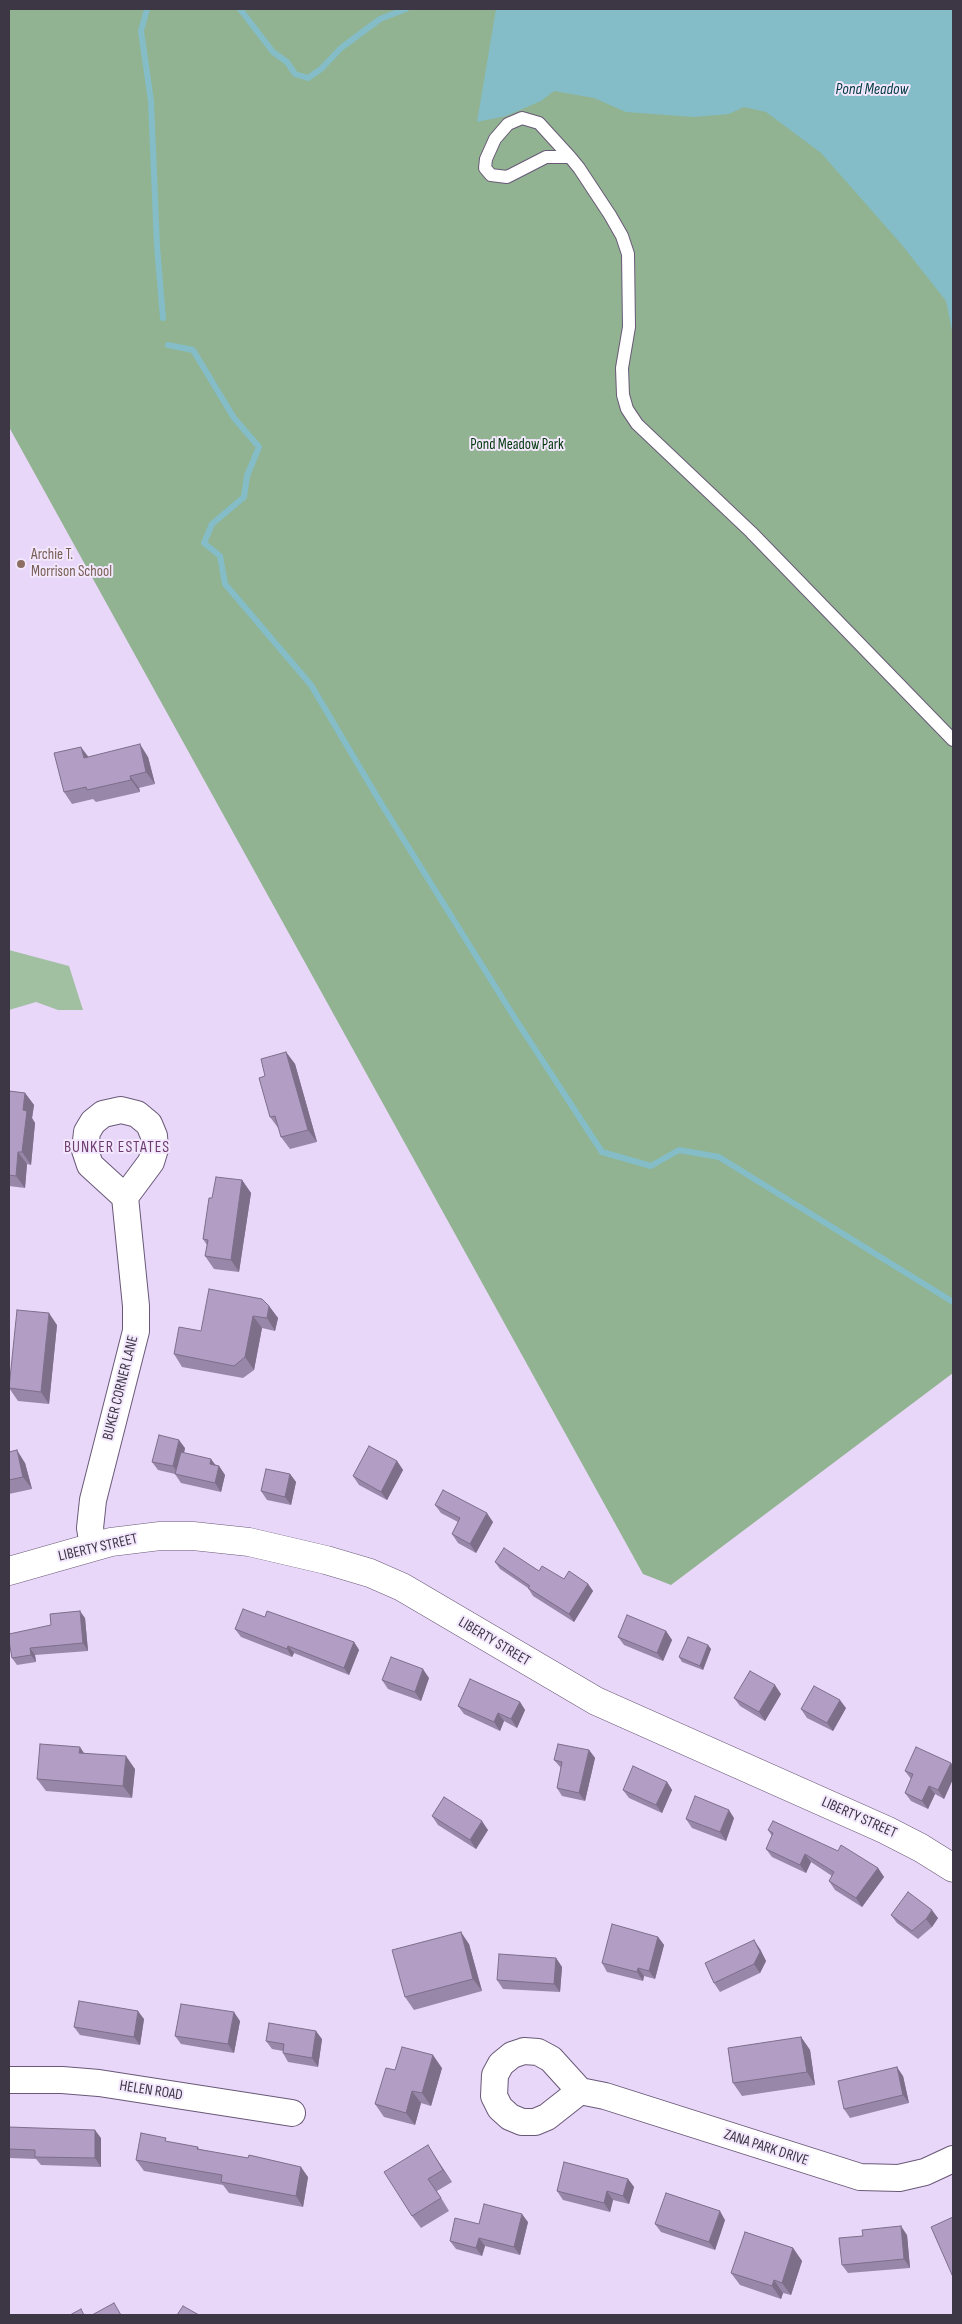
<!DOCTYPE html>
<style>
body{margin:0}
#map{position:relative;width:962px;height:2324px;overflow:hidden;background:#e9d7f9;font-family:"Sofia Sans Condensed",sans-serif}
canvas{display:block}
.frame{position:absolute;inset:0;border:10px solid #3d3644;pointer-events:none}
</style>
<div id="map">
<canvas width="962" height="2324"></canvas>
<div class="frame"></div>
</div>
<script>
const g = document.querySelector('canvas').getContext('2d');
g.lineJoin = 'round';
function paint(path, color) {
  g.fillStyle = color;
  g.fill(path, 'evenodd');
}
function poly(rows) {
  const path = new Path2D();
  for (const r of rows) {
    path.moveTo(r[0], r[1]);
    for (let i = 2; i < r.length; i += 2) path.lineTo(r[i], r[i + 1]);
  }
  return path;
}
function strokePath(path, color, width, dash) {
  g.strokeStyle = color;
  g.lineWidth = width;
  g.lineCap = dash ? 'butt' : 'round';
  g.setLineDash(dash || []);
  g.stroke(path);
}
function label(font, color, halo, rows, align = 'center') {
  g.font = font + ' "Sofia Sans Condensed",sans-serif';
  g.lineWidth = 4;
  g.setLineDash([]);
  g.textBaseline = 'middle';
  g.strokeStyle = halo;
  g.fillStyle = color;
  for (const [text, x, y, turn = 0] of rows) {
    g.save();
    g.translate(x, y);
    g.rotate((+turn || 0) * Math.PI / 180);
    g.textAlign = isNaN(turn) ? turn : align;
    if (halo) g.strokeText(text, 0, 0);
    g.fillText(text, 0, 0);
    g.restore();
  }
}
paint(poly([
 [9,950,69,966,83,1010,58,1010,36,1002,9,1010]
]), '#a1bfa1');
paint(poly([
 [9,9,953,9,953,1373,671,1585,643,1574,9,427]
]), '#91b391');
paint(poly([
 [496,9,953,9,953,336,946,301,902,245,821,153,766,112,744,107,729,114,694,117,626,112,594,98,554,91,541,101,506,116,477,122]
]), '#84bdc7');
strokePath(poly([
 [147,9,141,31,151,101,157,246,163,318],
 [240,9,273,52,287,62,295,74,308,78,321,69,341,48,380,19,406,9],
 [168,345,193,350,234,418,259,447,247,476,244,497,212,524,204,543,220,556,225,584,311,685,382,805,516,1020,602,1152,651,1166,679,1150,719,1157,953,1302]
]), '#84bdc7', 6);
const lane = poly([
 [570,157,546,157,507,177,491,175,485,168,486,159,495,139,508,124,522,118,539,123,570,157,579,168,610,215,622,236,628,254,629,327,622,368,623,395,627,409,637,424,751,532,953,740]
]);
const street = poly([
 [93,1546,90,1528,93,1500,136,1331,136,1306,125,1197,151,1162,155,1149,154,1136,149,1124,137,1114,121,1110,103,1114,93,1122,87,1132,85,1150,90,1165,125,1197],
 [524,2051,538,2052,551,2059,580,2091,547,2117,535,2122,522,2122,510,2117,500,2108,494,2096,495,2075,501,2064,512,2055,524,2051],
 [9,2080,62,2080,99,2083,292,2113],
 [580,2091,605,2096,860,2177,899,2178,925,2172,953,2159]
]);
const secondary = poly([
 [9,1571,111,1542,160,1536,193,1536,249,1542,326,1560,370,1573,402,1587,596,1701,886,1830,921,1848,953,1868]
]);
strokePath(lane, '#695977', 14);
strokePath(street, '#695977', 28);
strokePath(secondary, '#695977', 29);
strokePath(lane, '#fff', 12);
strokePath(street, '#fff', 26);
strokePath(secondary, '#fff', 28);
paint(poly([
 [88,757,148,757,155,784,139,788,140,792,96,802,93,799,72,804,64,792],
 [286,1052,295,1064,317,1142,290,1149,281,1137,279,1129,270,1117],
 [9,1091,25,1093,34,1105,32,1118,35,1123,31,1165,27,1164,25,1188,9,1186],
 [242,1180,251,1193,239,1272,214,1269,205,1256,207,1245,203,1239,212,1198],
 [269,1306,278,1318,275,1331,262,1328,254,1370,243,1378,182,1367,174,1354],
 [57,1325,49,1404,18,1401,9,1388],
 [185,1448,184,1453,219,1466,225,1475,221,1492,181,1483,175,1474,158,1470,152,1462],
 [9,1452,25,1463,32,1489,9,1494],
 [397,1461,403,1470,387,1500,359,1485,353,1476],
 [290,1474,296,1482,291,1505,267,1500,261,1491],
 [435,1505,493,1522,476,1553,458,1543,452,1534,458,1522,441,1513],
 [495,1562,539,1571,564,1579,588,1584,593,1591,574,1622,533,1596,528,1588,500,1569],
 [265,1617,354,1642,359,1650,349,1675,294,1653,292,1657,241,1637,235,1629],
 [85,1618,88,1651,35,1655,36,1662,17,1665,12,1658],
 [666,1631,672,1640,663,1661,624,1645,618,1637],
 [708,1645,711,1649,703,1670,682,1662,679,1657],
 [429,1678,421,1701,388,1689,382,1680],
 [781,1694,765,1721,740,1706,734,1698],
 [520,1702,525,1710,517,1728,504,1721,500,1731,464,1714,458,1706],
 [846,1708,833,1731,807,1718,801,1709],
 [589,1750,595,1758,585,1801,562,1796,557,1788,561,1768,554,1760],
 [84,1753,135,1769,132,1798,46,1791,37,1779],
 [953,1766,953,1779,944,1799,935,1794,928,1809,911,1801,905,1793,911,1779,905,1771],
 [667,1782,672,1790,662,1813,629,1798,623,1790],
 [432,1816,488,1830,476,1849,438,1825],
 [734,1818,726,1841,692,1828,686,1819],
 [768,1830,878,1868,884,1877,862,1907,835,1890,829,1881,832,1876,811,1862,806,1873,772,1857,766,1849,772,1836],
 [891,1915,938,1918,932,1927,918,1939,897,1923],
 [658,1937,664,1945,655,1979,644,1976,643,1981,607,1972,602,1963],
 [469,1944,482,1991,414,2010,405,1997],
 [760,1949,766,1961,760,1973,720,1992,714,1983],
 [556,1958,562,1967,560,1992,503,1989,497,1980],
 [144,2019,140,2045,80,2035,74,2027],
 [240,2021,234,2053,181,2044,175,2036],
 [801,2037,810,2050,815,2085,742,2096,733,2083],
 [322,2039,318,2067,288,2062,283,2053,283,2051,272,2049,266,2041],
 [442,2068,431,2106,421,2103,415,2125,384,2117,375,2104,395,2070],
 [903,2076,909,2103,850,2118,844,2109],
 [9,2124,10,2127,101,2138,101,2167,41,2165,36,2159,9,2158],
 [169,2142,198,2147,199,2149,308,2177,303,2207,229,2193,223,2185,144,2171,136,2160],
 [436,2158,452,2182,437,2191,449,2211,421,2228,412,2216],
 [628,2179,634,2187,629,2204,613,2200,610,2212,563,2200,557,2191],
 [725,2220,715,2250,661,2232,655,2224],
 [528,2222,520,2255,485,2246,482,2256,456,2249,450,2241,479,2224],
 [907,2235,910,2268,848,2273,842,2265],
 [793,2248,802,2261,791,2295,783,2293,781,2299,740,2285,731,2273]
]), '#9987a9');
paint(poly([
 [140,744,148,757,155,784,146,772],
 [81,747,90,759,84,758],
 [130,776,139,788,140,792,131,780],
 [286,1052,295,1064,317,1142,308,1130],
 [25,1093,34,1105,32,1118,35,1123,31,1165,22,1152,23,1110],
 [18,1152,27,1164,25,1188,16,1176],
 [242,1180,251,1193,239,1272,231,1260],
 [269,1306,278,1318,275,1331,267,1318],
 [49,1313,57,1325,49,1404,41,1392],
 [253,1316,262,1328,254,1370,245,1357],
 [179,1440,185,1448,179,1475,173,1466],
 [17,1450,25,1463,32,1489,23,1477],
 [211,1459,217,1467,210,1464],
 [397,1461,403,1470,387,1500,381,1492],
 [219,1466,225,1475,221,1492,215,1483],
 [290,1474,296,1482,291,1505,285,1497],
 [487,1513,493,1522,476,1553,470,1544],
 [588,1584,593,1591,574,1622,569,1614],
 [80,1611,85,1618,88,1651,83,1643],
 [666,1631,672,1640,663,1661,657,1653],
 [354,1642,359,1650,349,1675,344,1668],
 [708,1645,711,1649,703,1670,700,1666],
 [288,1646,294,1653,292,1657,287,1649],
 [30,1648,35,1655,36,1662,31,1655],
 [423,1669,429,1678,421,1701,415,1692],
 [775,1685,781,1694,765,1721,759,1712],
 [840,1700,846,1708,833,1731,827,1723],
 [520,1702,525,1710,517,1728,511,1719],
 [498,1713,504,1721,500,1731,494,1722],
 [80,1747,88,1759,79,1753],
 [589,1750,595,1758,585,1801,579,1793],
 [126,1756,135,1769,132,1798,123,1786],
 [951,1763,953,1766,953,1779,944,1799,938,1790],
 [667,1782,672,1790,662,1813,656,1805],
 [929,1786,935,1794,928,1809,922,1801],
 [729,1810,734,1818,726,1841,720,1832],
 [482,1821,488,1830,476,1849,470,1840],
 [805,1854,811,1862,806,1873,800,1865],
 [878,1868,884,1877,862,1907,856,1898],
 [932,1910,938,1918,932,1927,926,1919],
 [461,1932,469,1944,482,1991,473,1979],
 [658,1937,664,1945,655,1979,649,1971],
 [754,1940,760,1949,766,1961,760,1973,754,1964],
 [556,1958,562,1967,560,1992,554,1984],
 [638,1968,644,1976,643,1981,637,1972],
 [138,2011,144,2019,140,2045,134,2037],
 [234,2012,240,2021,234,2053,228,2044],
 [316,2031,322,2039,318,2067,312,2058],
 [801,2037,810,2050,815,2085,807,2072],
 [433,2055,442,2068,431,2106,422,2093],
 [897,2067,903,2076,909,2103,903,2095],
 [412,2091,421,2103,415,2125,406,2113],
 [95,2130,101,2138,101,2167,95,2158],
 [428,2145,436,2158,452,2182,443,2170],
 [301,2167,308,2177,303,2207,296,2196],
 [628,2179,634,2187,629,2204,623,2196],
 [607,2191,613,2200,610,2212,604,2203],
 [720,2211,725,2220,715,2250,709,2242],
 [522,2214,528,2222,520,2255,514,2247],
 [901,2226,907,2235,910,2268,904,2259],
 [479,2238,485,2246,482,2256,476,2248],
 [793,2248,802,2261,791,2295,782,2283],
 [774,2280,783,2293,781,2299,772,2286]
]), '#7d6e8a');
const building = poly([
 [140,744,146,772,130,776,131,780,87,790,86,787,64,792,54,753,81,747,84,758,140,744],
 [286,1052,308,1130,281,1137,275,1116,270,1117,259,1078,265,1076,261,1059,286,1052],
 [9,1091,25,1093,23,1110,27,1111,22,1152,18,1152,16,1176,9,1175,9,1091],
 [216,1177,242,1180,231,1260,205,1256,208,1240,203,1239,209,1198,212,1198,216,1177],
 [209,1289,262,1299,269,1306,267,1318,253,1316,245,1357,234,1366,174,1354,179,1327,201,1331,209,1289],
 [17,1310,49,1313,41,1392,9,1388,17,1310],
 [159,1435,179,1440,173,1466,152,1462,159,1435],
 [369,1446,397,1461,381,1492,353,1476,369,1446],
 [17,1450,23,1477,9,1480,9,1452,17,1450],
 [181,1452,211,1459,210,1464,219,1466,215,1483,175,1474,181,1452],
 [266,1469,290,1474,285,1497,261,1491,266,1469],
 [443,1490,487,1513,470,1544,452,1534,460,1518,435,1505,443,1490],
 [504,1548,539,1571,542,1566,564,1579,569,1571,588,1584,569,1614,528,1588,530,1586,495,1562,504,1548],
 [243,1609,265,1617,267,1611,354,1642,344,1668,288,1646,287,1649,235,1629,243,1609],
 [80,1611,83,1643,30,1648,31,1655,12,1658,9,1641,9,1634,51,1625,50,1614,80,1611],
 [627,1615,666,1631,657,1653,618,1637,627,1615],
 [688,1637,708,1645,700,1666,679,1657,688,1637],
 [391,1657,423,1669,415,1692,382,1680,391,1657],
 [750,1671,775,1685,759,1712,734,1698,750,1671],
 [470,1679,520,1702,511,1719,498,1713,494,1722,458,1706,470,1679],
 [814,1686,840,1700,827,1723,801,1709,814,1686],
 [40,1744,80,1747,79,1753,126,1756,123,1786,37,1779,40,1744],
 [558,1744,589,1750,579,1793,557,1788,562,1762,554,1760,558,1744],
 [916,1747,951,1763,938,1790,929,1786,922,1801,905,1793,913,1774,905,1771,916,1747],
 [633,1766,667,1782,656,1805,623,1790,633,1766],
 [695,1796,729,1810,720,1832,686,1819,695,1796],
 [444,1797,482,1821,470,1840,432,1816,444,1797],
 [773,1821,838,1851,841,1845,878,1868,856,1898,829,1881,834,1872,805,1854,800,1865,766,1849,773,1833,768,1830,773,1821],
 [908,1892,932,1910,926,1919,912,1931,891,1915,908,1892],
 [612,1924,658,1937,649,1971,638,1968,637,1972,602,1963,612,1924],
 [461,1932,473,1979,405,1997,392,1950,461,1932],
 [754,1940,760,1952,754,1964,714,1983,705,1963,754,1940],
 [499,1954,556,1958,554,1984,497,1980,499,1954],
 [79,2001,138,2011,134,2037,74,2027,79,2001],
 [181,2004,234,2012,228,2044,175,2036,181,2004],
 [269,2023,316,2031,312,2058,283,2053,284,2044,266,2041,269,2023],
 [801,2037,807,2072,733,2083,728,2048,801,2037],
 [402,2047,433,2055,422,2093,412,2091,406,2113,375,2104,386,2068,395,2070,402,2047],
 [897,2067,903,2095,844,2109,838,2081,897,2067],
 [9,2127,95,2130,95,2158,35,2157,35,2150,9,2149,9,2127],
 [141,2133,166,2138,165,2141,198,2147,197,2149,248,2158,249,2155,301,2167,296,2196,221,2182,222,2175,136,2160,141,2133],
 [428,2145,443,2170,428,2179,441,2198,412,2216,384,2172,428,2145],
 [564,2162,628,2179,623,2196,607,2191,604,2203,557,2191,564,2162],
 [666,2193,720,2211,709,2242,655,2224,666,2193],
 [484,2204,522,2214,514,2247,479,2238,476,2248,450,2241,455,2218,479,2224,484,2204],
 [953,2217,953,2277,931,2227,953,2217],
 [901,2226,904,2259,842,2265,839,2238,863,2236,862,2230,901,2226],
 [745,2232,793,2248,782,2283,774,2280,772,2286,731,2273,745,2232],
 [114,2303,121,2315,92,2315,114,2303],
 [183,2306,199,2315,177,2315,183,2306],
 [81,2309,84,2315,70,2315,81,2309]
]);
paint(building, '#b29dc5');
strokePath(building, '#7d6e8a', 1);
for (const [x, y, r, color] of [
 [21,564,5,"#8d6e63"]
]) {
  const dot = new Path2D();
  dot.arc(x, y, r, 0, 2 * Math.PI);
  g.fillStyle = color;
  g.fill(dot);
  strokePath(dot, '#f2e7fc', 2);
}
label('15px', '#02380b', '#f2e7fc', [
 ["Pond Meadow Park",517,445]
]);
label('15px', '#785e54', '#f2e7fc', [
 ["Archie T.",31,555],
 ["Morrison School",31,572]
], 'left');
label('15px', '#3d3644', '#f2e7fc', [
 ["BUKER CORNER LANE",121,1388,-76],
 ["LIBERTY STREET",98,1548,-13],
 ["LIBERTY STREET",494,1642,31],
 ["LIBERTY STREET",859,1818,24],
 ["HELEN ROAD",151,2091,9],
 ["ZANA PARK DRIVE",766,2148,18]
]);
label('italic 16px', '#013a42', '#f2e7fc', [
 ["Pond Meadow",872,90]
]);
g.letterSpacing = '1px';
label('16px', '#6e3d70', '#f2e7fc', [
 ["BUNKER ESTATES",117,1148]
]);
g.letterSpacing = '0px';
</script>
